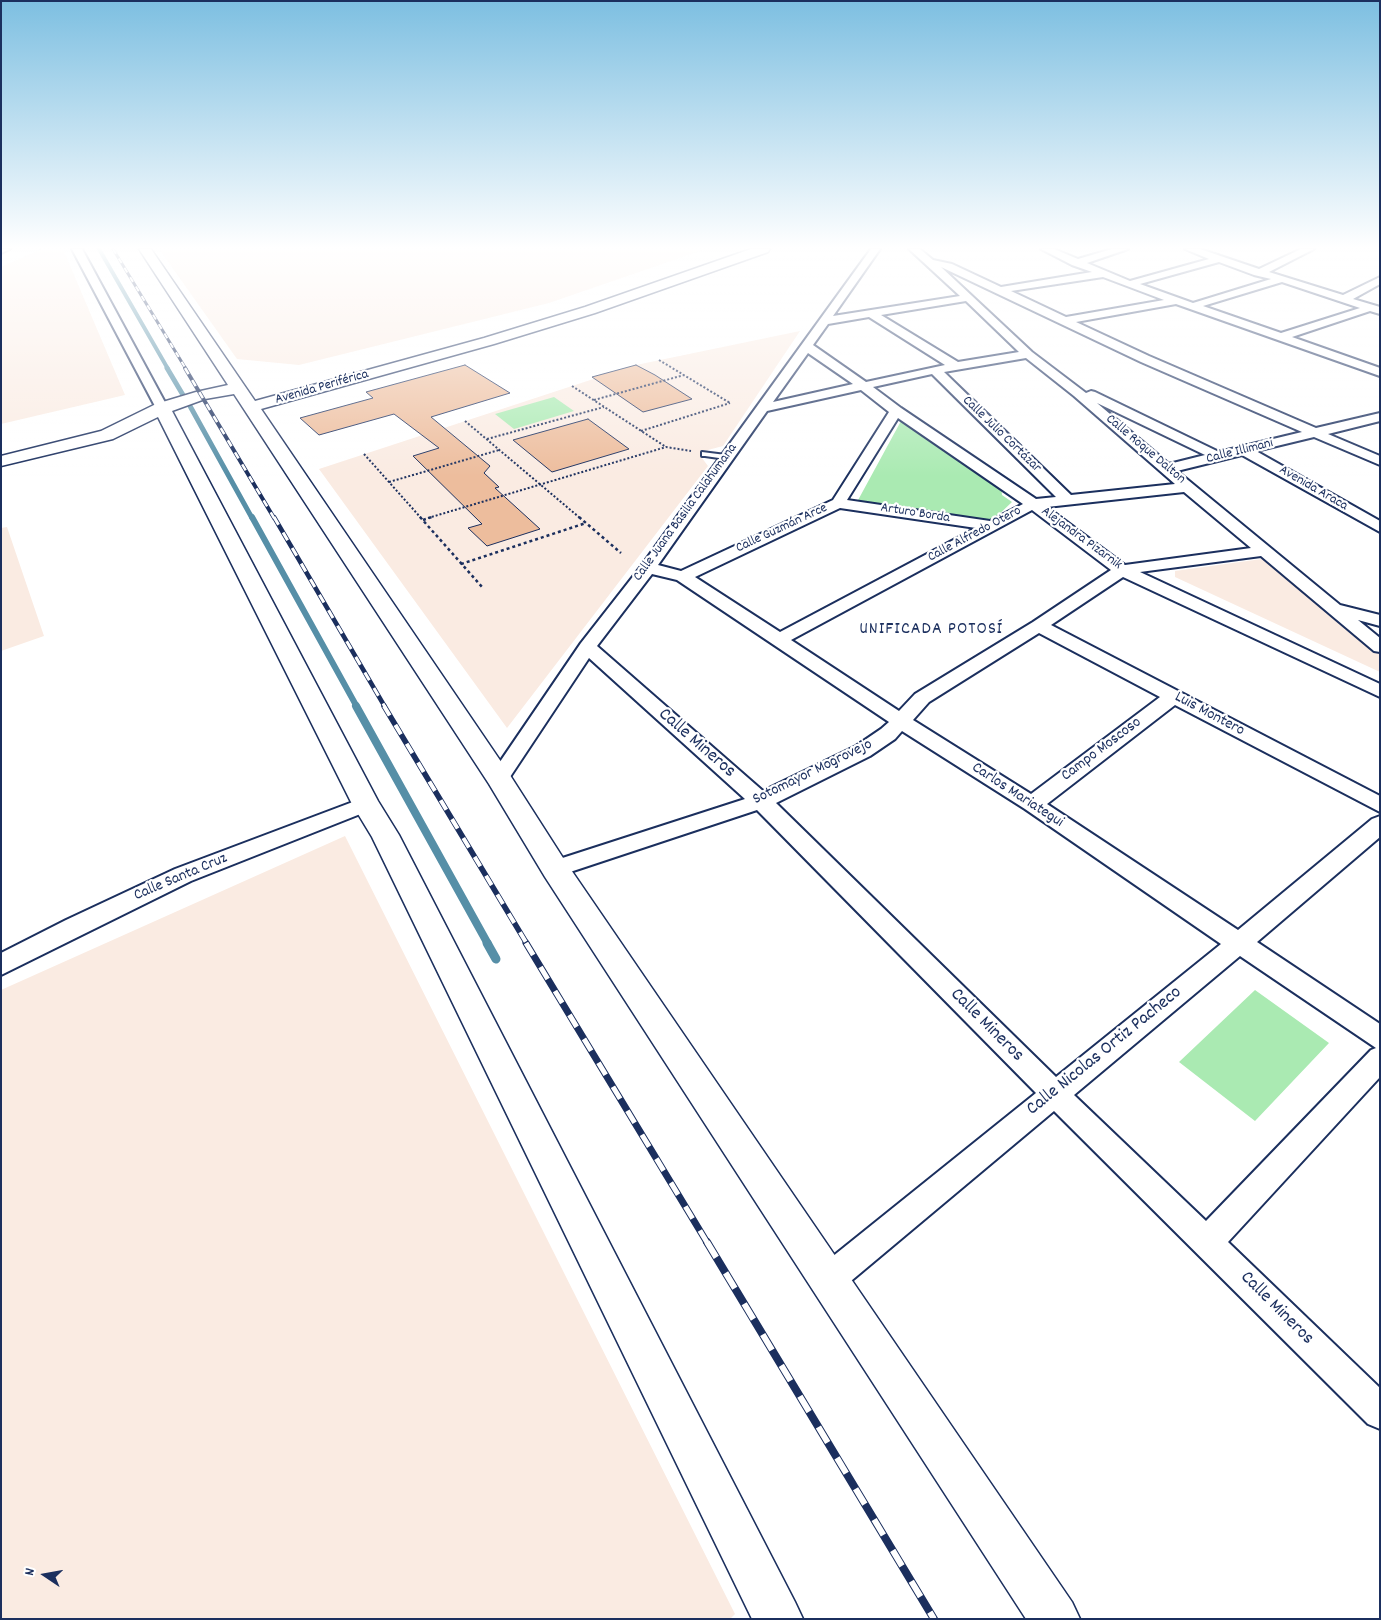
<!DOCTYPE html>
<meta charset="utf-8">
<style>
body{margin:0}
#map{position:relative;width:1381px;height:1620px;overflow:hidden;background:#fff;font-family:Dekko,sans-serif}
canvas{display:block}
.frame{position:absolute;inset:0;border:2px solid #1b2f5e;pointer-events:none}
.north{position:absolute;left:20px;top:1550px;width:50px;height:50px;-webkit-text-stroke:4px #fff;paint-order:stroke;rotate:282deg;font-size:14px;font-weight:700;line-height:20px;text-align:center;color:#1b2f5e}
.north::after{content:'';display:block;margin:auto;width:18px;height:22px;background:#1b2f5e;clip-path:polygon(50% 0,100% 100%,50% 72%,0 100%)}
</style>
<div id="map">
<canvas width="1381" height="1620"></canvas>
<div class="frame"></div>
<div class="north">N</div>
</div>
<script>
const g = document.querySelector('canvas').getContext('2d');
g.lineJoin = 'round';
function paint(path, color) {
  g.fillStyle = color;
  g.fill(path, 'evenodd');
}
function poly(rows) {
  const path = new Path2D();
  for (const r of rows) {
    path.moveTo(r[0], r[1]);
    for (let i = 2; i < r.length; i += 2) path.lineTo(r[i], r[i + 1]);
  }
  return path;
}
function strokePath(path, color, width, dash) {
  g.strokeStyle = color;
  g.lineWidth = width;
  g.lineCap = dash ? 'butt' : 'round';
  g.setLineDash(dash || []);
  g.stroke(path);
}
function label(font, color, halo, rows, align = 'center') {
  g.font = font + ' Dekko,sans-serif';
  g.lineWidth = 4.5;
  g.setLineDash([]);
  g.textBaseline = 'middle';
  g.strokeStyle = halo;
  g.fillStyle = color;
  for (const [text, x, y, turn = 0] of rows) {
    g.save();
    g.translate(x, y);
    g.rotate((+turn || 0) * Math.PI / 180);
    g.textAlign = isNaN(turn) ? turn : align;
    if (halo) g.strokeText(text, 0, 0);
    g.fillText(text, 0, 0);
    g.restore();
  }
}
paint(poly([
 [41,249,63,249,125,395,1,424,1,267],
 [159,249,706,249,549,303,299,365,237,359],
 [800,331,723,446,708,450,702,458,708,466,507,728,319,469,636,365],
 [7,527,44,636,1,651,1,528],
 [1269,558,1380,654,1380,672,1175,577,1175,571],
 [345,836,735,1614,730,1619,1,1619,1,990]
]), '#faebe2');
paint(poly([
 [554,397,574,411,514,429,495,414],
 [901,421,1001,484,1002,495,1012,502,990,523,857,502],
 [1255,990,1329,1043,1255,1121,1179,1062]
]), '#aaeab2');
strokePath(poly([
 [99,249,168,369]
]), '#568fa7', 4);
strokePath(poly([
 [167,368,183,395],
 [190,406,252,518]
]), '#568fa7', 5);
strokePath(poly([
 [252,517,357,707]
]), '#568fa7', 6);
strokePath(poly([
 [356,706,488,944]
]), '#568fa7', 8);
strokePath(poly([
 [487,943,496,959]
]), '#568fa7', 9);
const building = poly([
 [465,365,510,393,431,417,490,466,484,473,499,487,495,488,540,529,487,546,468,528,482,524,413,456,439,448,394,414,319,435,300,418,373,398,366,392,465,365],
 [636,365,655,375,692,399,643,412,592,377,636,365],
 [588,419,629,449,552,472,513,440,588,419]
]);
paint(building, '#edbd9d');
strokePath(building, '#1b2f5e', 1);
const lane = poly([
 [702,452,726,455,730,457,726,459,705,456,702,456,702,452]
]);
const street = poly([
 [1,249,10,249,1,253,1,249],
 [72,249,82,249,168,408,167,411,157,411,156,408,72,249],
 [871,249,880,249,833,316,960,296,909,249,920,249,933,260,952,264,1001,287,1092,272,1072,265,1041,249,1054,249,1078,259,1112,249,1128,249,1087,263,1130,281,1209,259,1185,249,1200,249,1259,269,1301,249,1314,249,1269,272,1343,295,1380,277,1380,284,1353,299,1380,307,1380,314,1370,311,1292,337,1380,368,1380,376,1176,304,1076,322,1149,356,1316,428,1380,413,1380,421,1328,434,1380,456,1380,465,1314,437,1256,451,1380,521,1380,532,1242,455,1177,471,1340,605,1380,615,1380,626,1358,620,1380,638,1380,652,1374,651,1261,556,1140,572,1380,684,1380,697,1123,577,1051,625,1380,796,1380,812,1175,705,1047,804,1238,930,1372,819,1380,816,1380,837,1257,942,1380,1024,1380,1077,1228,1242,1380,1388,1380,1429,1368,1424,1054,1111,839,1291,828,1296,817,1291,812,1280,817,1269,1036,1093,757,810,555,877,547,875,544,869,547,863,745,799,589,658,506,783,499,785,492,783,489,778,581,643,642,565,871,249],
 [1219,262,1254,275,1271,279,1193,303,1140,284,1219,262],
 [941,267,1141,362,1302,432,1219,452,1095,392,1091,391,1086,393,1032,352,941,267],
 [1103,277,1164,300,1066,317,1011,291,1103,277],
 [1282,282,1360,308,1281,333,1203,306,1282,282],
 [966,301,1019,352,958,362,881,315,966,301],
 [869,317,945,365,866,382,813,345,828,324,869,317],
 [808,353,853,384,773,402,808,353],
 [1026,358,1074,396,1175,484,1071,495,944,372,1026,358],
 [932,374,1056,497,1036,499,901,408,873,387,932,374],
 [861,390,889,412,833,500,681,571,658,565,767,411,861,390],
 [1097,403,1205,455,1169,464,1097,403],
 [898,418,1023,504,990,521,847,500,898,418],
 [1184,492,1251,548,1125,565,1047,507,1184,492],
 [840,508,976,528,780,632,695,577,840,508],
 [1032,510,1111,570,1033,622,915,694,899,711,791,640,1032,510],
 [652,574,677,580,889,722,881,729,856,746,763,791,597,646,652,574],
 [1039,633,1160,697,1031,794,913,720,929,702,1039,633],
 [902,731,1025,809,1221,944,1056,1077,776,803,870,756,895,739,902,731],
 [1240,956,1376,1048,1371,1050,1206,1221,1074,1095,1240,956],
 [366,797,373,799,377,804,373,809,191,881,1,975,1,953,66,920,175,869,366,797]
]);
const secondary = poly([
 [139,249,151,249,255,401,484,338,585,307,751,249,770,249,768,252,595,313,494,344,261,409,508,772,565,861,1072,1602,1080,1619,1026,1619,545,877,489,784,234,394,205,399,172,411,378,801,399,835,795,1602,803,1619,752,1619,372,837,352,804,158,417,113,439,1,466,1,456,101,431,156,404,196,392,228,385,139,249]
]);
strokePath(lane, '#1b2f5e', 4);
strokePath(street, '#1b2f5e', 4);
strokePath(secondary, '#1b2f5e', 3);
strokePath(poly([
 [659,360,730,403],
 [572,386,666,447],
 [594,400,684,375],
 [465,421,580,518],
 [641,431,730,403],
 [487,439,604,407],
 [364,454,421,518],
 [389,482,499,450],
 [428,518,666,447,691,451]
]), '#1b2f5e', 2, [2, 2]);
strokePath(poly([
 [420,517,483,588],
 [579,517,621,553],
 [423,520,432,517],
 [461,564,586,523]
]), '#1b2f5e', 2.5, [3, 3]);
paint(lane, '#fff');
paint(street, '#fff');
paint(secondary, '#fff');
const railFar5 = poly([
 [113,249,186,369]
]);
const railFar4 = poly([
 [185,368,274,518]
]);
const railFar3 = poly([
 [274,517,385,707]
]);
const railFar2 = poly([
 [384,706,527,944]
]);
const railFar1 = poly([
 [526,943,708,1244]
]);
const rail = poly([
 [707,1242,934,1619]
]);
strokePath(railFar5, '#1b2f5e', 3);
strokePath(railFar4, '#1b2f5e', 4);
strokePath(railFar3, '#1b2f5e', 4.5);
strokePath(railFar2, '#1b2f5e', 5.5);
strokePath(railFar1, '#1b2f5e', 7);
strokePath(rail, '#1b2f5e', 8);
strokePath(railFar5, '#fff', 2, [5.5]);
strokePath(railFar4, '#fff', 2.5, [7]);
strokePath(railFar3, '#fff', 3, [9]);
strokePath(railFar2, '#fff', 4, [11]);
strokePath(railFar1, '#fff', 5, [14]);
strokePath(rail, '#fff', 6, [18]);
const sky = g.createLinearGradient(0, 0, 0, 476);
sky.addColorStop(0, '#7dbfe1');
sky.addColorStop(0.52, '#fff');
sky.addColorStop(1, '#ffffff00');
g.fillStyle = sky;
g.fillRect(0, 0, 1381, 476);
label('14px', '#1b2f5e', '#fff', [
 ["Avenida Periférica",322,388,-16],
 ["Calle Julio Cortázar",1001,435,44],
 ["Calle Roque Dalton",1145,450,40],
 ["Calle Illimani",1240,452,-14],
 ["Avenida Araca",1313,489,30],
 ["Calle Juana Basilia Calahumana",686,513,-54],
 ["Arturo Borda",915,514,9],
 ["Calle Guzmán Arce",782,529,-25],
 ["Calle Alfredo Otero",975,535,-28],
 ["Alejandra Pizarnik",1081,539,36]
]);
label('16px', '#1b2f5e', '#fff', [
 ["Luis Montero",1209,715,28],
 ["Campo Moscoso",1102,750,-37],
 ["Sotomayor Mogrovejo",813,773,-26],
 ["Carlos Mariategui",1017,796,33],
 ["Calle Santa Cruz",181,878,-23]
]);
g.letterSpacing = '1px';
label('18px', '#1b2f5e', '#fff', [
 ["UNIFICADA POTOSÍ",931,631]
]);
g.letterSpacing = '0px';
label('19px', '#1b2f5e', '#fff', [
 ["Calle Mineros",696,744,41],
 ["Calle Mineros",986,1026,45],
 ["Calle Nicolas Ortiz Pacheco",1105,1052,-39],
 ["Calle Mineros",1276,1309,45]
]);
</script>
